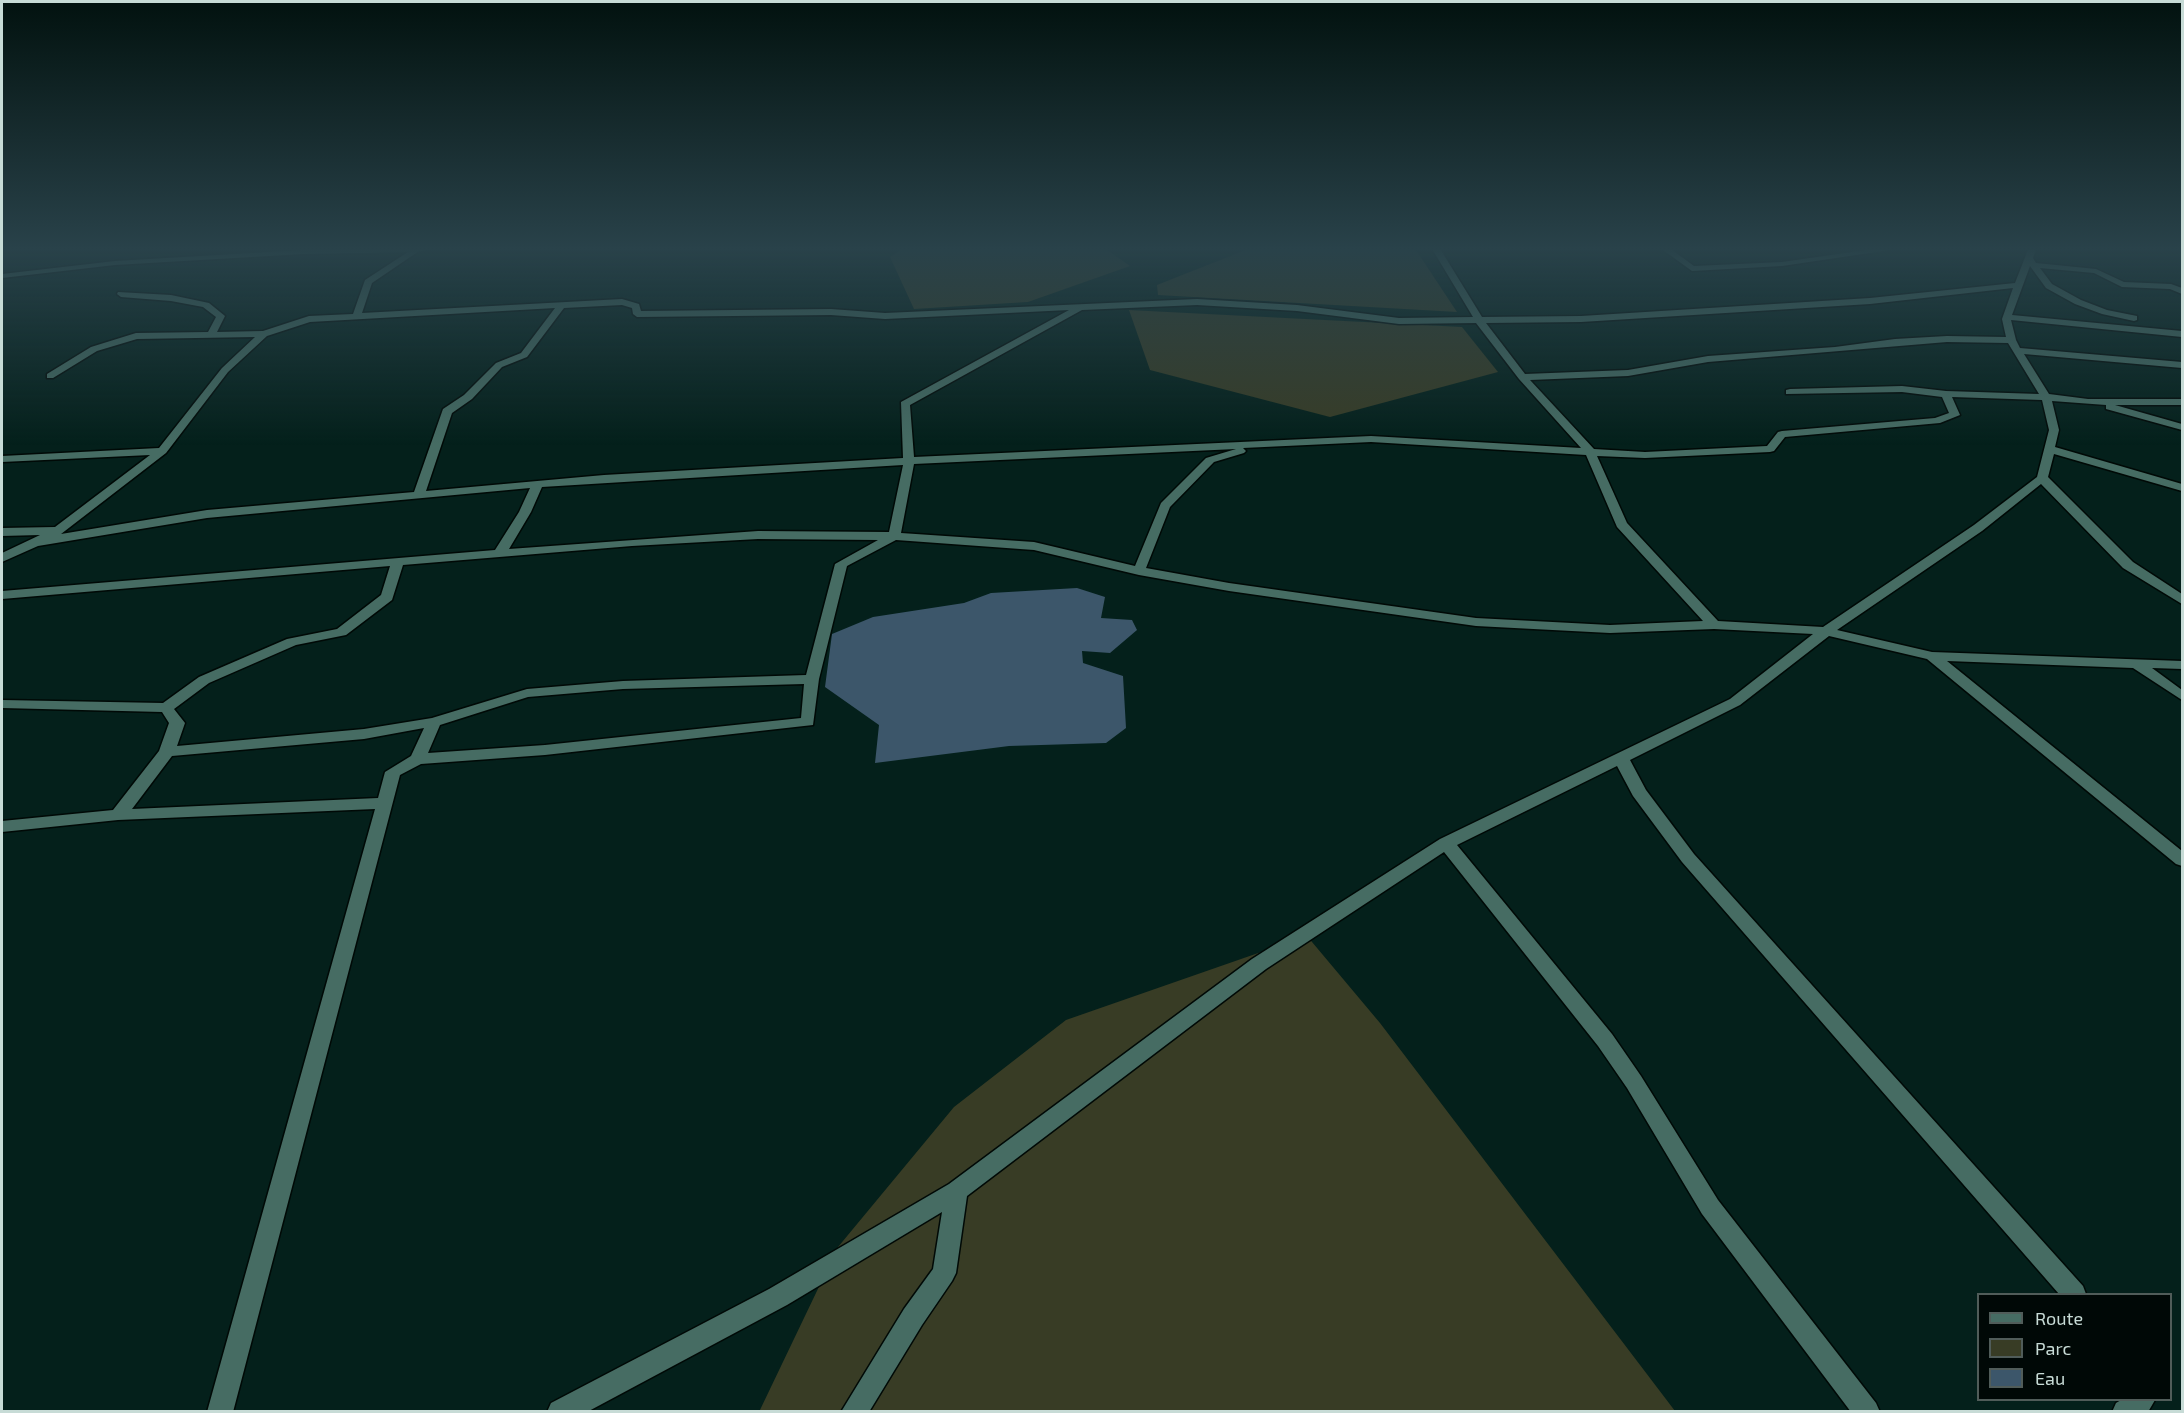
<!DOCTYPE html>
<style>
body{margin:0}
#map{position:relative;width:2184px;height:1413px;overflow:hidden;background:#04201b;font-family:"Exo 2",sans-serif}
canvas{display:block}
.frame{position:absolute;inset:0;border:3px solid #c7dbd6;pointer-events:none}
.legend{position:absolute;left:1977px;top:1293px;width:195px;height:108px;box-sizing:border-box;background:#000806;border:2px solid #505c59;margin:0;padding:8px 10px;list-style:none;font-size:18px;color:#c7dbd6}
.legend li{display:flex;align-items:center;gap:12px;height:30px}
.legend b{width:30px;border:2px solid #505c59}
</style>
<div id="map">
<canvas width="2184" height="1413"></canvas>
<div class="frame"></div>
<ul class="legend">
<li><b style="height:8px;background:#466c63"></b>Route</li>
<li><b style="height:16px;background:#383c25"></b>Parc</li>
<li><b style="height:16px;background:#3c566a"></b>Eau</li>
</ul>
</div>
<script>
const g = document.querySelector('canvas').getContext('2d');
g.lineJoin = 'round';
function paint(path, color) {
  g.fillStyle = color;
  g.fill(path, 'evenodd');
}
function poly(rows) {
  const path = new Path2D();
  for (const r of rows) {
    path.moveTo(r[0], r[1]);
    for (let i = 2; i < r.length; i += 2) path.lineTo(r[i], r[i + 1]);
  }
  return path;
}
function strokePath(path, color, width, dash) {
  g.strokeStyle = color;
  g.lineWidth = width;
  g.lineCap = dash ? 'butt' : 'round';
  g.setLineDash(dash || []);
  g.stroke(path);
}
paint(poly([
 [905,247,1103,247,1130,266,1028,302,914,309,890,257],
 [1253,247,1414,247,1457,312,1158,295,1157,285],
 [1129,310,1462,327,1498,372,1330,417,1150,370],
 [1307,936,1380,1023,1675,1411,759,1412,838,1247,954,1107,1066,1020]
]), '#383c25');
paint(poly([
 [1077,588,1105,597,1101,618,1132,620,1137,630,1110,653,1082,651,1083,663,1123,676,1126,728,1106,743,1009,746,875,763,879,725,825,687,832,634,873,617,964,603,991,593]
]), '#3c566a');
const street = poly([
 [392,247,459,247,419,251,372,283,362,313,622,299,639,304,641,311,831,309,885,313,1197,299,1297,305,1399,318,1473,317,1431,247,1439,247,1482,317,1581,316,1870,298,2015,283,2029,247,2037,247,2033,258,2036,263,2096,269,2124,282,2171,284,2182,288,2182,294,2170,289,2122,287,2094,273,2040,268,2052,284,2081,300,2107,310,2137,316,2137,320,2134,321,2102,314,2075,304,2046,288,2030,266,2012,315,2182,331,2182,337,2011,320,2016,340,2020,348,2182,362,2182,368,2024,354,2049,394,2088,399,2182,399,2182,405,2115,405,2182,424,2182,430,2106,409,2106,405,2052,401,2059,430,2055,447,2182,484,2182,491,2054,454,2048,477,2133,562,2182,594,2182,604,2123,568,2041,484,1982,531,1837,630,1932,652,2182,661,2182,669,2152,668,2182,690,2182,700,2133,668,1947,661,2182,851,2182,866,2176,864,1927,659,1829,636,1740,705,1630,760,1646,790,1694,854,2083,1286,2086,1294,2059,1294,1682,862,1633,796,1617,766,1457,845,1612,1034,1641,1076,1718,1200,1876,1403,1880,1412,1851,1412,1702,1214,1627,1088,1598,1046,1444,852,1266,969,967,1196,956,1273,952,1281,922,1325,869,1412,841,1412,904,1309,933,1269,942,1212,787,1305,587,1412,547,1412,551,1403,769,1289,949,1184,1252,959,1440,839,1730,699,1813,634,1714,629,1610,633,1476,626,1229,591,1139,575,1034,550,896,540,847,566,819,679,813,725,545,755,421,764,400,775,233,1412,207,1412,375,809,118,820,2,832,2,821,113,810,159,751,169,723,162,712,2,708,2,700,163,703,199,677,287,639,337,629,381,595,390,566,2,599,2,591,495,550,519,512,530,488,207,518,38,546,2,562,2,553,40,535,2,536,2,528,55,527,150,455,2,462,2,456,159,448,222,368,255,337,137,339,97,351,53,378,47,378,47,374,91,347,136,333,208,332,216,317,203,307,171,301,121,297,117,294,118,292,171,295,209,303,225,316,217,332,263,331,309,316,353,314,365,280,408,252,303,254,115,265,2,278,2,274,115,261,303,250,392,247],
 [2013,288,2002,319,2006,337,1947,336,1895,339,1835,347,1708,356,1628,370,1525,374,1486,323,1581,322,1870,304,2013,288],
 [622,305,632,308,633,314,637,317,831,315,885,319,1069,310,901,402,903,458,604,475,426,491,452,413,472,399,502,367,527,357,564,308,622,305],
 [1197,305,1297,311,1399,324,1476,323,1519,379,1581,448,1371,436,914,457,910,405,1082,310,1197,305],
 [555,308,521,353,496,363,464,395,443,409,414,492,207,510,61,534,166,453,228,372,267,336,310,322,555,308],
 [1947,342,2008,343,2039,394,1946,391,1902,386,1790,389,1786,390,1786,394,1902,392,1942,397,1949,413,1935,418,1782,431,1778,432,1767,446,1645,452,1594,449,1530,380,1628,376,1708,362,1947,342],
 [1952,397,2042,400,2049,430,2037,477,1974,525,1823,627,1718,621,1627,523,1597,456,1645,458,1770,452,1774,451,1785,437,1940,423,1960,415,1952,397],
 [1371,442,1586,455,1617,527,1703,621,1610,625,1476,618,1229,583,1146,568,1170,507,1214,462,1244,453,1246,451,1243,448,1371,442],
 [1236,449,1206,458,1161,503,1135,566,1034,542,901,533,914,464,1236,449],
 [903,465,889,532,758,531,509,549,531,512,542,487,903,465],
 [758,539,878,540,835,564,806,675,623,681,527,689,432,718,364,729,177,746,185,723,174,709,209,683,296,645,346,635,392,600,403,565,632,546,758,539],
 [804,684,801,718,545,745,428,753,440,725,528,697,623,689,804,684],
 [424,728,411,756,385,772,378,798,132,809,172,756,364,739,424,728],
 [1659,247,1668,247,1694,266,1782,262,1887,247,1910,247,1782,266,1692,271,1659,247],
 [2121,1400,2155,1400,2148,1412,2112,1412,2116,1403,2121,1400]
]);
strokePath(street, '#000906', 3);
paint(street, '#466c63');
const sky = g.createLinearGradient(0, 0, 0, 445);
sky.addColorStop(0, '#02120f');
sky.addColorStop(0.56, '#29424a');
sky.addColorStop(1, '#29424a00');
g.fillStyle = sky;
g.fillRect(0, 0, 2184, 445);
</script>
